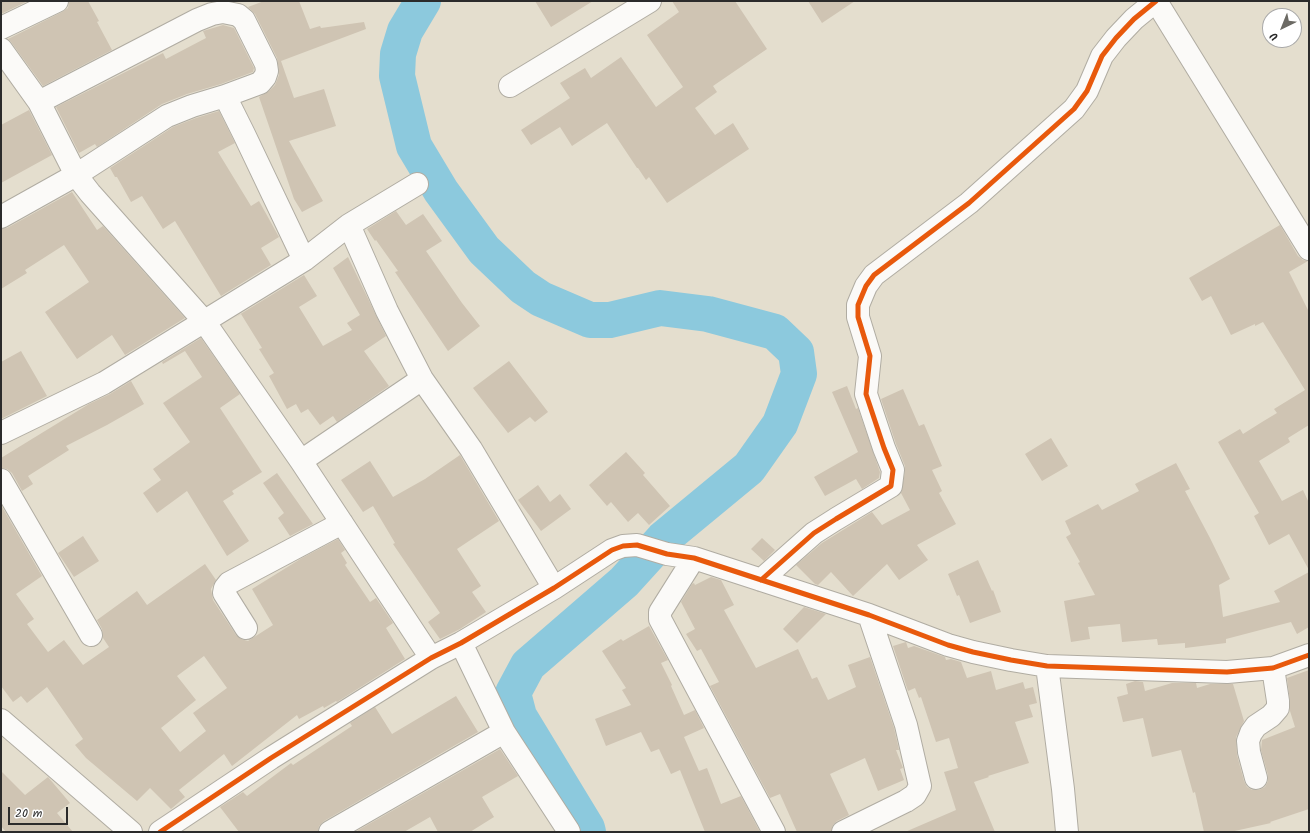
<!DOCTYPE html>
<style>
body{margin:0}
#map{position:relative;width:1310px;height:833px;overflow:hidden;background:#e4dece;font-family:Kalam,sans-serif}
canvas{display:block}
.frame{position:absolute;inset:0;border:2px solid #2b2b2b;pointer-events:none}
.north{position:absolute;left:1262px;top:8px;width:40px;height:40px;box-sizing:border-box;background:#fff;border:1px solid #aaa;border-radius:50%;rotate:223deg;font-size:11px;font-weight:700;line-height:16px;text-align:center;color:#2b2b2b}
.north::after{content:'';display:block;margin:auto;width:14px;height:18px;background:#6c6a64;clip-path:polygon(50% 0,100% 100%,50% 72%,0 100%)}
.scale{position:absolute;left:8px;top:807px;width:60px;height:18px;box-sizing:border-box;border:2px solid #2b2b2b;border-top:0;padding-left:5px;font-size:12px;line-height:14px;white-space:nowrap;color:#2b2b2b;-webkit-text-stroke:3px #fff;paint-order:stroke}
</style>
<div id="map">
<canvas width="1310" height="833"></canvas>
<div class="frame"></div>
<div class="north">U</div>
<div class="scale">20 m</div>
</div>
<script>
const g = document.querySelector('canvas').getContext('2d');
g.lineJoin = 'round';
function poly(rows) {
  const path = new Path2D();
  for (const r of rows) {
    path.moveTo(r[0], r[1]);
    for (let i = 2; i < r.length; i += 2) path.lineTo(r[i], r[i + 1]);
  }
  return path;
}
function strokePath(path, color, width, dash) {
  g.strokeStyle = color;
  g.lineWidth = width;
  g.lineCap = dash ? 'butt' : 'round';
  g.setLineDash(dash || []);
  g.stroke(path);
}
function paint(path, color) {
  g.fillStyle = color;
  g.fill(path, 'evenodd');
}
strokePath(poly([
 [423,1,405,31,398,54,397,76,414,146,441,191,484,250,523,287,541,299,590,320,610,320,660,308,708,314,775,332,796,352,799,374,780,424,749,468,663,539,624,582,528,665,513,693,519,716,587,828,588,832]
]), '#8cc9dd', 36);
paint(poly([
 [1,1,28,1,1,14],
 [69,1,88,1,99,21,97,22,112,50,43,86,11,42,8,39,62,12,68,8],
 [264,1,299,1,310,29,320,26,321,28,364,22,366,29,281,61,294,98,324,89,336,126,289,141,323,201,302,212,294,199,259,97,269,91,275,85,279,75,279,70,277,58,255,14,248,7],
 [535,1,593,1,551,27],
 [672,1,735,1,767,49,713,86,717,92,695,108,715,135,733,123,749,149,667,203,649,177,646,180,638,168,637,168,607,123,572,146,560,127,531,145,521,130,570,98,560,83,585,68,591,78,621,57,656,107,683,87,647,35,679,12],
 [808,1,855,1,822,23],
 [223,25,234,28,254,68,253,72,221,84,187,94,162,104,97,147,95,144,79,153,56,107,163,53,166,59,206,38,203,31],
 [29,110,52,155,1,183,1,125],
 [219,111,235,143,218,152,251,206,259,201,279,237,261,248,271,265,221,296,175,221,163,229,142,196,131,202,117,177,115,177,110,168,173,127,196,118],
 [72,192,97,230,103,226,185,318,125,355,112,335,77,359,45,312,89,282,64,245,25,270,27,273,1,289,1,229,7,228],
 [396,211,406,225,423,214,442,241,426,251,462,303,480,326,448,351,395,272,398,271,376,240,375,241,367,229],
 [1280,225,1298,256,1303,260,1308,261,1289,272,1309,312,1309,425,1288,438,1290,442,1259,461,1282,501,1303,490,1309,503,1309,570,1289,534,1269,545,1254,516,1259,513,1218,442,1240,429,1243,434,1262,422,1277,413,1274,409,1305,390,1263,322,1255,326,1255,324,1231,335,1211,296,1202,301,1189,278],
 [348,257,386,336,364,351,389,386,337,422,333,416,320,425,308,409,301,413,296,404,287,409,269,376,274,373,259,349,262,348,241,314,234,318,304,275,317,296,299,307,323,346,352,330,347,323,360,315,333,268],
 [201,338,240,394,220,408,262,472,232,491,234,494,223,501,249,541,227,556,187,491,157,513,143,493,161,480,153,469,190,442,163,403,202,377,185,351,163,364,162,362],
 [21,351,47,396,1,419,1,362],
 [509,361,548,412,535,422,530,417,508,433,473,388],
 [131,381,144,404,107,425,66,446,69,450,28,476,33,484,22,491,12,473,7,469,1,468,1,458,89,404,110,394],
 [847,386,856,409,858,408,880,472,879,478,862,489,856,479,825,496,814,477,858,452,832,392],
 [903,389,919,426,924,424,942,466,932,470,942,491,939,493,956,524,917,545,928,560,899,580,887,564,853,596,831,572,818,585,815,584,796,565,822,543,872,512,882,525,910,510,901,493,905,472,905,466,896,444,881,399],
 [1051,438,1068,466,1042,481,1025,454],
 [626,452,645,473,643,475,670,506,649,525,638,513,628,522,611,502,607,506,589,485],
 [460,455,499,521,457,549,481,586,472,592,486,612,460,629,440,639,428,622,440,613,393,544,395,543,373,506,363,512,341,480,370,461,393,497,425,479],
 [1176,463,1190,489,1185,491,1210,538,1230,579,1219,585,1223,617,1280,602,1274,591,1309,572,1309,627,1297,634,1291,622,1226,639,1226,643,1185,648,1185,643,1158,645,1157,639,1122,642,1120,624,1088,627,1090,639,1071,642,1064,601,1095,595,1078,563,1080,562,1066,537,1071,534,1065,521,1098,504,1102,510,1139,491,1135,484],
 [277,473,313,524,290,536,278,518,284,513,263,483],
 [538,485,550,502,560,494,571,509,541,531,518,500],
 [1,505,42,576,16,594,34,619,27,624,48,652,64,640,83,665,109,647,103,638,103,635,102,629,97,620,137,591,147,605,205,564,216,580,211,589,213,600,236,635,241,639,248,641,273,625,252,589,302,558,338,539,345,550,341,553,347,563,345,565,370,602,376,598,393,623,386,628,405,659,337,702,336,701,324,708,323,706,299,719,297,715,232,766,224,754,179,790,185,797,171,809,150,788,137,801,86,758,75,745,83,739,47,687,27,703,21,696,13,702,1,686],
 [204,656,227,688,193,713,206,731,180,752,161,728,196,700,177,676],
 [83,536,99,561,74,577,58,553],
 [762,538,775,550,764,561,751,549],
 [978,560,992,591,993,590,1001,612,970,623,959,595,957,596,948,574],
 [711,577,721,580,734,605,724,610,756,668,798,649,812,679,817,677,828,700,856,687,848,665,870,657,894,728,899,750,896,750,903,768,900,769,904,780,878,791,865,758,830,774,849,815,837,821,833,825,831,832,797,832,780,794,770,798,710,686,719,682,701,649,697,651,686,634,695,629,681,602,692,584,694,583,695,585],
 [804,607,826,614,797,643,783,629],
 [649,626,668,660,661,663,672,685,671,686,684,715,695,710,704,728,684,737,699,771,707,768,721,804,741,796,760,832,705,832,680,770,671,774,659,749,651,752,641,732,606,746,595,719,631,705,622,690,626,688,602,651,621,639,623,641],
 [906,642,908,648,914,646,945,657,946,660,951,659,961,662,967,678,991,671,996,690,1023,682,1025,689,1033,687,1037,703,1029,705,1033,717,1015,722,1029,763,988,776,989,777,974,782,995,832,905,832,956,810,944,772,958,768,949,738,936,742,921,697,919,698,915,688,908,691,893,646],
 [1309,670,1309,809,1270,822,1271,823,1230,832,1204,832,1195,792,1193,793,1181,750,1152,757,1143,718,1123,722,1117,697,1128,694,1126,684,1135,681,1143,682,1145,691,1172,683,1196,683,1197,688,1210,684,1233,684,1244,721,1236,737,1237,755,1244,781,1247,787,1252,790,1259,790,1265,787,1268,781,1268,775,1261,750,1262,740,1295,727,1290,711,1290,701,1287,678],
 [456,696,478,732,324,821,319,826,318,832,239,832,220,807,243,792,247,796,291,763,293,765,352,726,350,723,375,707,392,734],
 [500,749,518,776,482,797,494,817,470,832,438,832,430,817,404,832,355,832],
 [1,771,25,795,48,777,70,803,57,813,73,832,6,832,1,826]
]), '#cfc4b3');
const minor = poly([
 [1156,1,1309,249],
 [1,28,57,1],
 [1,49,39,102,76,175,90,193,204,321,301,461,431,658],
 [510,86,650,1],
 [39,102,197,20,212,14,223,12,238,15,244,20,266,64,267,71,265,77,260,83,225,96],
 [1,217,76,175,167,116,192,106,225,96,244,134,304,260],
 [349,225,387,311,422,379,471,449,554,588],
 [1,433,104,383,304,260,349,225,417,184],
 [301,461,422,379],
 [1,480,91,635],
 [694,558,660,612,660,619,774,832],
 [761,580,814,533,836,519,891,486,893,470,884,448,866,394,870,356,858,317,858,305,866,286,874,275,969,203,1074,109,1087,91,1102,56,1116,38,1134,19,1156,1],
 [246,628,224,593,225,588,229,583,342,523],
 [461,643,504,732,568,830,569,832],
 [1047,666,1063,789,1067,832],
 [1,720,131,832],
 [1256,778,1249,752,1248,741,1251,733,1256,726,1271,716,1278,708,1278,701,1273,668],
 [160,832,271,758,431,658,461,643,554,588,612,550,623,546,637,545,667,554,694,558,869,615,948,645,973,652,1011,660,1047,666,1227,672,1273,668,1309,655],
 [330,832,504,732],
 [843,832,906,801,915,795,920,786,906,725,869,615]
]);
strokePath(minor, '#b0aca2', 24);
strokePath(minor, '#fbfaf8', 22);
strokePath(poly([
 [761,580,814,533,836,519,891,486,893,470,884,448,866,394,870,356,858,317,858,305,866,286,874,275,969,203,1074,109,1087,91,1102,56,1116,38,1134,19,1156,1],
 [160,832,271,758,431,658,461,643,554,588,612,550,623,546,637,545,667,554,694,558,869,615,948,645,973,652,1011,660,1047,666,1227,672,1273,668,1309,655]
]), '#e8590c', 5);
</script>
